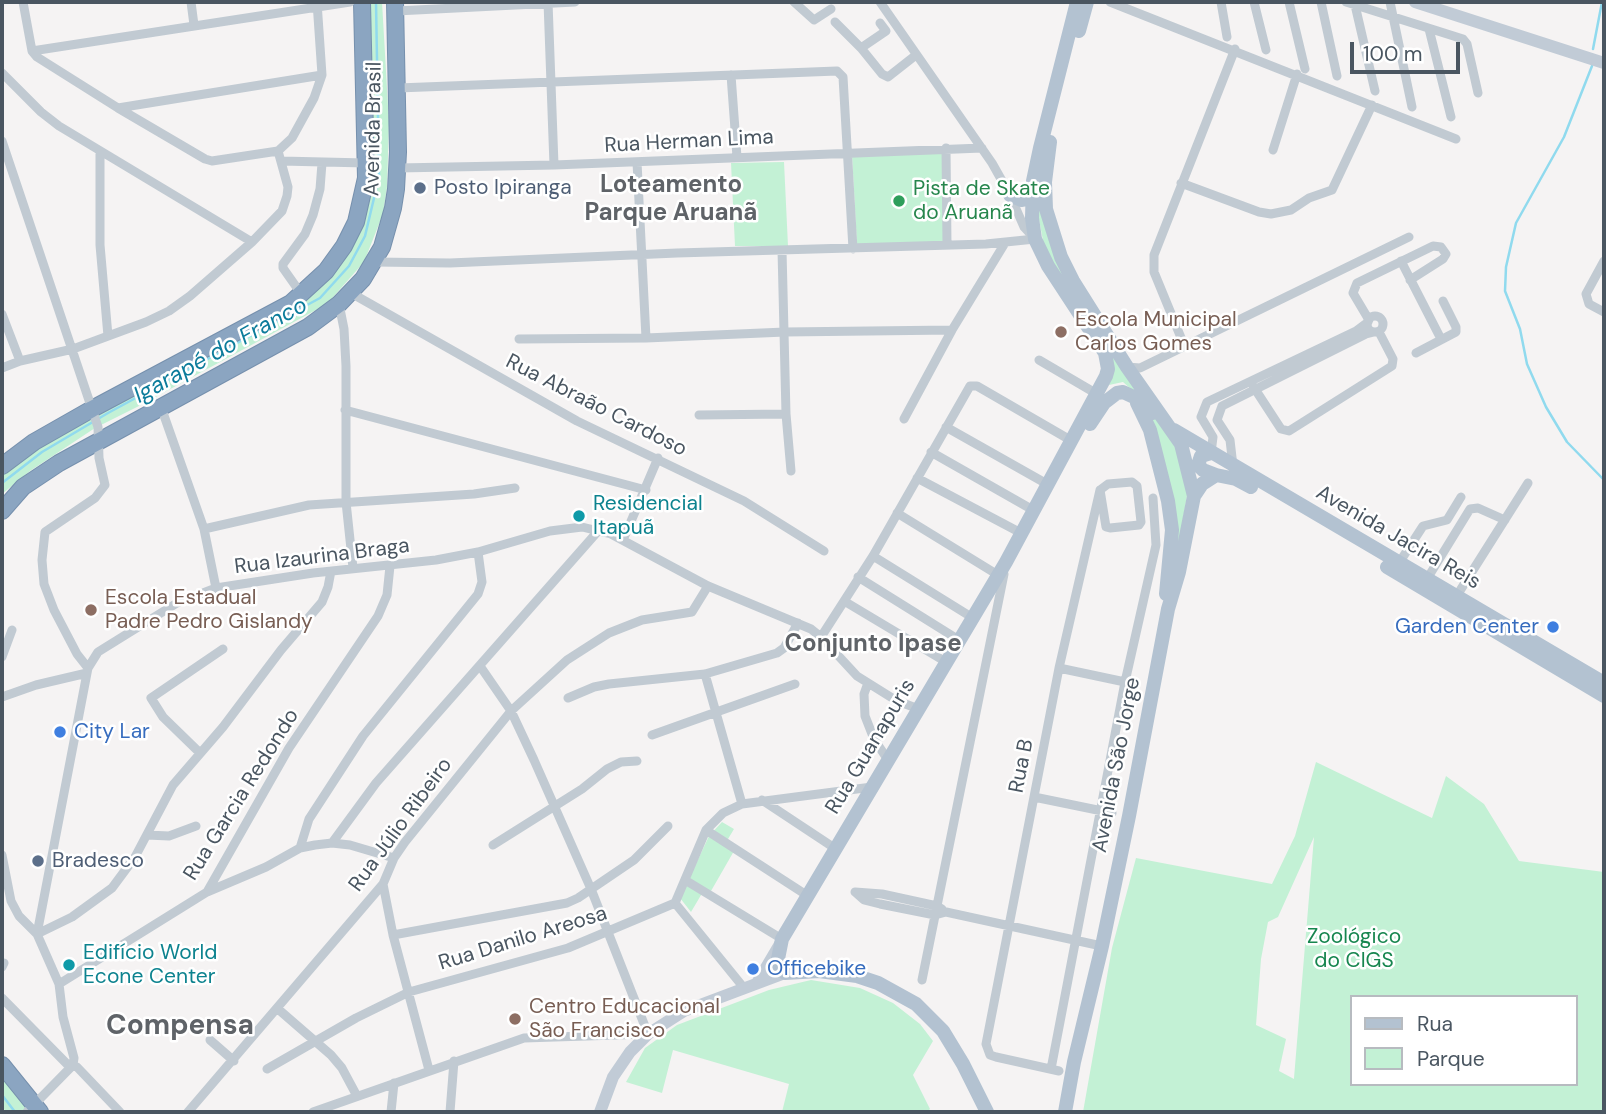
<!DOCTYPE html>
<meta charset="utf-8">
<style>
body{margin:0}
#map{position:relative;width:1606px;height:1114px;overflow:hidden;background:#f5f3f3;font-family:"DM Sans",sans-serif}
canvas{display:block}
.frame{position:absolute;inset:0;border:4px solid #4a5661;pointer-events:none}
.legend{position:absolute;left:1350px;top:995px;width:228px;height:91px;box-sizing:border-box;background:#fff;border:2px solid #b7bbc0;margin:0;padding:9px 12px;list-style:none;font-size:21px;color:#4a5661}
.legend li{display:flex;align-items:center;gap:14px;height:35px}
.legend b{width:35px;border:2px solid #b7bbc0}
.scale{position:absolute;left:1350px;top:42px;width:110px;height:32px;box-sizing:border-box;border:4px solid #4a5661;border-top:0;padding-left:9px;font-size:21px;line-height:24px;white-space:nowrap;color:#4a5661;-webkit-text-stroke:5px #fff;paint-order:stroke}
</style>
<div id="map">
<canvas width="1606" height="1114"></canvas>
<div class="frame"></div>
<ul class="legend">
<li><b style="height:9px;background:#b3c2d1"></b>Rua</li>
<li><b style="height:19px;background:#c3f1d5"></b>Parque</li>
</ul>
<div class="scale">100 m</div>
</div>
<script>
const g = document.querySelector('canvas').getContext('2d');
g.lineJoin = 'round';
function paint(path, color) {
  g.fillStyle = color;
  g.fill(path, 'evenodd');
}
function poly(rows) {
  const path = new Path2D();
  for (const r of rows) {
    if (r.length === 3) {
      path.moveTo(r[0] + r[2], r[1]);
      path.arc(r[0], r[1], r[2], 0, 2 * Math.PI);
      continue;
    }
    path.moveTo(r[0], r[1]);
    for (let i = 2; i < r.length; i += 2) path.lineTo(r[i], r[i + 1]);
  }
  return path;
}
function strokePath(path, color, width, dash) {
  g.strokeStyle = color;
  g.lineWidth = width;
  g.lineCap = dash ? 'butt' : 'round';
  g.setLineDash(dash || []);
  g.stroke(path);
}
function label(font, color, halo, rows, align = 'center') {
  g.font = font + ' "DM Sans",sans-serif';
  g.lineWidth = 5;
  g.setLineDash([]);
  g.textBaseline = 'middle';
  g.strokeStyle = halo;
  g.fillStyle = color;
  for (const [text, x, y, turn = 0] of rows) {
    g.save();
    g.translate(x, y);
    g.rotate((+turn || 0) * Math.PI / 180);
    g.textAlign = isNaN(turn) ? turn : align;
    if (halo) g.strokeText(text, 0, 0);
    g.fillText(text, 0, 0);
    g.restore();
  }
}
paint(poly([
 [366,2,382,2,389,123,387,187,383,214,364,262,327,304,139,406,95,428,30,471,2,494,2,468,284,309,360,218],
 [942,152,944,242,857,245,852,155],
 [1044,158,1047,231,1152,408,1123,382,1109,385,1113,373,1044,246,1036,203],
 [784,162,788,246,735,246,731,163],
 [1140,404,1166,428,1173,439,1188,490,1172,583,1174,525],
 [1316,762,1432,818,1446,776,1484,804,1519,861,1604,872,1604,1112,1083,1112,1112,948,1136,858,1272,884,1295,836],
 [1314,837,1294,1078,1294,1079,1279,1071,1286,1039,1256,1025,1261,959,1268,922,1278,917],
 [1352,997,1576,997,1576,1084,1352,1084],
 [722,822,734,829,725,844,734,851,711,891,704,890,691,912,680,898,709,836],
 [811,980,860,988,893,1003,920,1024,933,1041,913,1075,930,1109,927,1112,782,1112,789,1084,673,1050,662,1093,626,1082,645,1048,677,1025,769,990],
 [2,1078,29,1112,6,1112,2,1106]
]), '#c3f1d5');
strokePath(poly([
 [1593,49,1602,2],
 [1592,66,1564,137,1516,223,1506,267,1505,291,1520,329,1527,364,1546,407,1567,442,1604,480],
 [2,483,42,452,108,413,320,298,349,266,365,236,379,177,376,2],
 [2,1095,15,1112]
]), '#90daee', 2.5);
const highway = poly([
 [2,466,34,442,92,409,291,303,326,271,344,246,356,222,366,178,362,2],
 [2,511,23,487,59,463,308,327,339,304,363,279,382,247,393,208,396,189,398,152,395,2],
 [2,1065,40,1112]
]);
strokePath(highway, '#7690ad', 18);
strokePath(poly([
 [23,2,32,51,37,57,118,108,205,159,212,161,278,151,292,138,314,98,322,75,317,2],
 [191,2,194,25],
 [548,2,554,165],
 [794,2,814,20,831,9],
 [880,2,992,163,1010,195,1024,227,1035,239],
 [1110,2,1456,139],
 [1221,2,1227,37],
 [1254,2,1266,50],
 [1289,2,1305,69],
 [1321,2,1337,76],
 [1346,2,1463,39,1467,44,1478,93],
 [1390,2,1412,107],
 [1355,5,1375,91],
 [396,11,575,2],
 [835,22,861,48,882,74,888,77,916,55],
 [1429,29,1451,117],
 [861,48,886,31,880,23],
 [32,51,350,2],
 [2,73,41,112,59,126,252,242],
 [731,75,737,157],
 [398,88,837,71,843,77,853,249],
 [118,108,322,75],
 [2,141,98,427,99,458,105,485,95,498,45,532,42,560,44,584,54,610,77,654,88,668],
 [946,148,947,245],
 [1273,150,1297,74],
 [100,151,100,245,108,336],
 [281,161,366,163],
 [637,162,646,338],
 [398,168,554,165,982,148],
 [1181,183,1259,212,1271,214,1291,210,1309,198,1332,190,1372,105],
 [782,250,786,414,791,471],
 [1401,261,1441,339],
 [1604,261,1586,294,1589,304,1604,312],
 [375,262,450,263,677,253,986,244,1035,239],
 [351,293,577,421,744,501,824,551],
 [302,295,283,268,283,264,305,234,313,215,320,189,322,163],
 [339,304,344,329,346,366,346,502,353,568],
 [2,314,20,361],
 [1375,324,8],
 [1369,320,1353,293,1357,283,1433,246,1441,247,1446,254,1443,259,1410,280],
 [519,339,646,338,785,332,952,330],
 [1184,345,1154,272,1154,255,1235,49],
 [1416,353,1456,332,1456,327,1443,301],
 [1039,360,1097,394],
 [1127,367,1140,368,1409,237],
 [2,368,20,361,73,349,146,322,169,311,190,296,252,242,282,211,287,196,288,187,278,151],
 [1253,386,1281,429,1289,431,1392,366,1393,359,1379,332],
 [161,407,204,529,216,588],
 [345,410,646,490],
 [699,415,786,414],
 [904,419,952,330,1005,243],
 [946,427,1047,484],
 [931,452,1033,510],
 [1211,453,1213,437,1201,417,1207,402,1356,331,1368,322],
 [1233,466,1230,440,1217,420,1222,406,1366,334,1374,332],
 [917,478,1021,533],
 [897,513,998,575],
 [204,529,309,505,474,494,515,488],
 [623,540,658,458],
 [873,556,973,618],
 [1399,563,1423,526,1447,520,1461,497],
 [858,577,959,640],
 [1427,579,1470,509,1478,508,1505,520],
 [1456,597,1528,483],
 [844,601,946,662],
 [821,637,873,556,970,386,977,386,1072,441],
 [2,657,12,630],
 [1059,668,1125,682],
 [705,674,742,804],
 [868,683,864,694,865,716,874,739,888,760],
 [2,697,36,685,87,673],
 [568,698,594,687,609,684,705,674,777,653,784,648,798,623],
 [652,735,795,684],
 [200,753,163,717,151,698,223,649],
 [1034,797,1112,813],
 [762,800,836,849],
 [706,830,808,896],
 [147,835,169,836,196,826],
 [332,843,376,783,599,530],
 [493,845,582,789,607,769,621,762,637,761],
 [300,848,309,819,363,736,478,594,482,582,478,552],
 [2,855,11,901,19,916,37,934],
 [685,880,782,939],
 [383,884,393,935,429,1070],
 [207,892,266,867,300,848,315,845,332,843,350,845,394,858],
 [855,892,864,900,880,904,935,915,946,912,1097,945],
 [855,892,882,894,937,906,942,909],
 [675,903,744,988],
 [37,934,72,917,112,888,135,857,173,785,223,727,281,650,322,602,328,587,331,571],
 [393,935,567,903,578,898,634,860,668,826],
 [2,967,4,963],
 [922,980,1004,574],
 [59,984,207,892,289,748,378,616,387,595,390,566],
 [2,998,67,1064,77,1067,120,1112],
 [278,1009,331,1055,342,1068,357,1096],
 [210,1040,234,1061],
 [267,1069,356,1018,409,992,568,948,675,903,706,830,723,813,742,804,872,787],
 [1051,1069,1125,682,1156,545,1153,498],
 [1059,1071,996,1057,990,1055,986,1044,1059,668,1100,490,1108,484,1132,482,1137,486,1141,522,1139,525,1110,528,1106,527,1100,490],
 [27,1112,73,1065,74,1058,63,1017,59,984,37,934,88,668,98,652,106,647,177,603,216,588,313,573,436,560,478,552,550,531,582,527,611,534,708,586,811,629,821,637,857,676,897,701,919,709],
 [188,1112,383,884,394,858,405,842,511,711,567,660,609,633,642,620,692,612,708,586],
 [313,1112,524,1038,648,1034,591,889,534,760,511,711,480,666],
 [391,1112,394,1083],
 [450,1112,454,1061]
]), '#c1cad2', 9);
strokePath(poly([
 [1415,2,1604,63],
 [757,983,780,944],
 [600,1112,613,1077,630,1052,648,1034,684,1011,785,973]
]), '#c1cbd6', 12);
strokePath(poly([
 [1079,31,1087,2],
 [1050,142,1045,182,1046,209,1061,257,1073,281,1127,367,1181,444,1194,496,1179,572,1168,609,1129,816,1102,946,1074,1062,1065,1112],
 [1010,195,1021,200,1032,198],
 [1137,403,1150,430,1168,501,1172,530,1166,594],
 [1090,424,1104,403,1117,393,1123,392,1138,399,1153,413],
 [1174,430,1604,683],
 [1211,453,1201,456,1198,465,1203,470,1216,475],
 [1194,496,1202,484,1216,475,1236,479,1251,487],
 [1387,567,1604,696],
 [987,1112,963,1064,943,1031,916,1004,878,983,857,976,819,971,785,973,780,968,778,959,782,939,1006,562,1106,376,1108,369,1105,353,1048,266,1035,239,1032,218,1033,181,1040,148,1077,2]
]), '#b3c2d1', 14);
strokePath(highway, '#8ba5c1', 16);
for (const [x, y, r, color] of [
 [420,188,7,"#5c6f8a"],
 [899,201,7,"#2e9e5b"],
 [1061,332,7,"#8d6e63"],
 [579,516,7,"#0f9aa8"],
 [91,610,7,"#8d6e63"],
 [1553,627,7,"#3f7fe0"],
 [60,732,7,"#3f7fe0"],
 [38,861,7,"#5c6f8a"],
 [69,965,7,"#0f9aa8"],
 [753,969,7,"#3f7fe0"],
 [515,1019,7,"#8d6e63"]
]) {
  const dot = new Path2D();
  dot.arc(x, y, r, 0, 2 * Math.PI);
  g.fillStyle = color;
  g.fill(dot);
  strokePath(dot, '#fff', 2.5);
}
label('21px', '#4a5661', '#fff', [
 ["Avenida Brasil",374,129,-89],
 ["Rua Herman Lima",689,142,-3],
 ["Rua Abraão Cardoso",596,406,27],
 ["Avenida Jacira Reis",1398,538,30],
 ["Rua Izaurina Braga",322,557,-7],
 ["Rua Guanapuris",871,747,-59],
 ["Avenida São Jorge",1117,765,-79],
 ["Rua B",1022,766,-79],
 ["Rua Garcia Redondo",242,795,-58],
 ["Rua Júlio Ribeiro",401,825,-54],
 ["Rua Danilo Areosa",523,939,-17]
]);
label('21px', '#4e5e75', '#fff', [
 ["Posto Ipiranga",434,188],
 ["Bradesco",52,861]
], 'left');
label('21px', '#27864d', '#fff', [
 ["Pista de Skate",913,189],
 ["do Aruanã",913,213]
], 'left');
label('21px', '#785e54', '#fff', [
 ["Escola Municipal",1075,320],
 ["Carlos Gomes",1075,344],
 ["Escola Estadual",105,598],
 ["Padre Pedro Gislandy",105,622],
 ["Centro Educacional",529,1007],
 ["São Francisco",529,1031]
], 'left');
label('21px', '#0d838f', '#fff', [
 ["Residencial",593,504],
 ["Itapuã",593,528],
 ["Edifício World",83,953],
 ["Econe Center",83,977]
], 'left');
label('21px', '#366cbe', '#fff', [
 ["Garden Center",1539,627,"right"],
 ["City Lar",74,732],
 ["Officebike",767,969]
], 'left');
label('21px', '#17864f', '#fff', [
 ["Zoológico",1354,937],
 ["do CIGS",1354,961]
]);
label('italic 23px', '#0c7c9b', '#fff', [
 ["Igarapé do Franco",221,351,-29]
]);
label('bold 24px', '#5f6368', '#fff', [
 ["Loteamento",671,186],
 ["Parque Aruanã",671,214],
 ["Conjunto Ipase",873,645]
]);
label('bold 28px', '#5f6368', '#fff', [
 ["Compensa",180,1027]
]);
</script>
